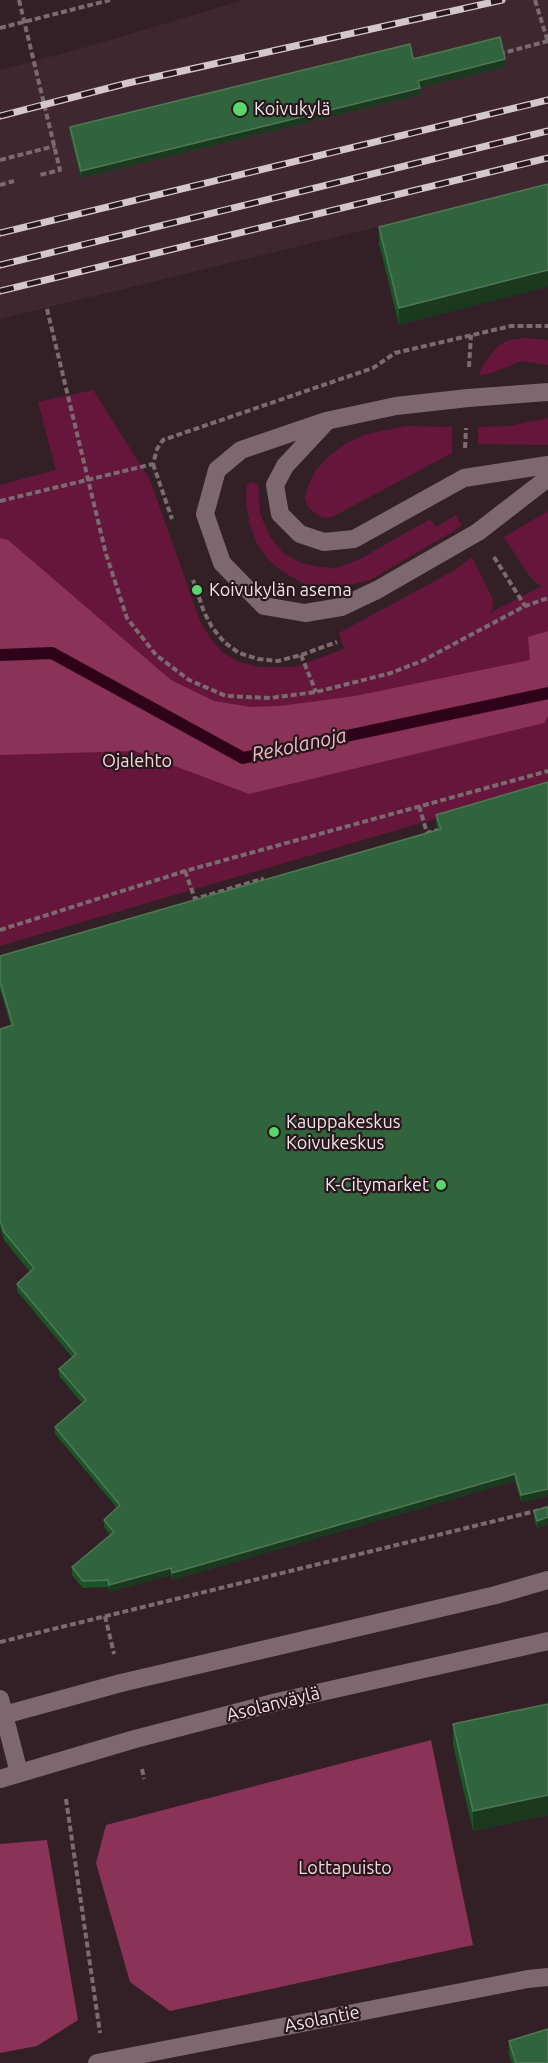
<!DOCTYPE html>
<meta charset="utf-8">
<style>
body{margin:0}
canvas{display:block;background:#322026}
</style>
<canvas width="548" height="2063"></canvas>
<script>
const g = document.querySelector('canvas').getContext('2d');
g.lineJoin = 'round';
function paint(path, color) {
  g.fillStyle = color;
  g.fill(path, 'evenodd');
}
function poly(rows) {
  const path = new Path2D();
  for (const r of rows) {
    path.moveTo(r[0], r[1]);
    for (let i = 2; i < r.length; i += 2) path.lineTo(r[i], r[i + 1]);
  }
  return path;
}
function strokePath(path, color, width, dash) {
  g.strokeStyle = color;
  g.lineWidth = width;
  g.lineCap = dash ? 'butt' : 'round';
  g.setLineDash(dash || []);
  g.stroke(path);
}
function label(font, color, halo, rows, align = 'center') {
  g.font = font + ' Ubuntu,sans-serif';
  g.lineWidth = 4.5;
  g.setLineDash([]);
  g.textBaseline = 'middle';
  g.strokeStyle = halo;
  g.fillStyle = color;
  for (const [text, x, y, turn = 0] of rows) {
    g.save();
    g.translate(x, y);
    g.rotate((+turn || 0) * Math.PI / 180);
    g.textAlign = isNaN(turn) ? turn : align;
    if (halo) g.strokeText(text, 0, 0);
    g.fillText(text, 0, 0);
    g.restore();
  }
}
paint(poly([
 [244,0,548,0,548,188,500,197,0,319,0,70,76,50]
]), '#3f272f');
paint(poly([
 [525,338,548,340,548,365,521,361,492,373,479,375,482,366,499,345,509,340],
 [93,390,150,480,200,621,210,638,222,652,239,662,260,667,295,667,344,649,339,633,453,571,472,557,492,597,493,607,490,613,542,586,535,582,528,574,504,537,548,511,548,786,0,946,0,485,56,470,38,402],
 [548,418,548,445,478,444,478,427,509,426],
 [406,426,452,427,452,453,332,517,324,518,316,514,308,507,305,498,308,486,315,471,329,456,345,444,364,435],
 [253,482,258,485,260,514,270,537,283,553,301,563,320,567,336,568,360,559,430,519,436,527,456,515,462,526,370,580,346,586,322,588,303,583,283,572,268,559,257,544,250,524,246,504,246,488,249,483]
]), '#66163a');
paint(poly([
 [0,538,8,540,171,680,214,701,251,707,280,706,355,696,530,660,528,637,548,631,548,716,544,723,249,794,135,751,0,755],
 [431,1740,473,1945,170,2011,130,1982,96,1863,106,1825],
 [47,1840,78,2020,37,2046,0,2053,0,1844]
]), '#8b3257');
strokePath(poly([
 [0,655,52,653,243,758,548,693]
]), '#2f0317', 12);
strokePath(poly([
 [19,0,60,170,40,175],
 [535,0,548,42],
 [0,28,110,0],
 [499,54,548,41],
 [0,160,55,146],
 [0,185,14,181],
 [47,309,106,554,127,618,156,655,189,680,226,696,270,698,316,692,391,673,422,661,525,606,548,598],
 [469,367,471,335],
 [465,448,466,428],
 [153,464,172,519],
 [0,501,153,464,157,449,163,440,373,368,395,353,511,326,548,326],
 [494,557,525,606],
 [193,580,204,612,212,627,224,642,239,653,258,659,278,661,301,655,337,642],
 [301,655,316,692],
 [419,806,427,833,441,829],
 [185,871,195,899,262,879,263,884],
 [0,930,185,871,548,771],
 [105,1616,114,1654],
 [0,1642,548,1508],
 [142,1769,144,1779],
 [66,1799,100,2033]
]), '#7a6b70', 4, [6, 3]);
strokePath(poly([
 [548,392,468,398,396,406,326,421,241,450,217,470,205,514,222,563,264,606,305,613,341,607,377,590,478,532,548,478],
 [325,423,285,466,275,485,280,514,300,534,324,542,354,539,464,478,548,465]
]), '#7e686f', 18);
strokePath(poly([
 [0,1699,19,1773],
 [97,2063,528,1979,548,1977]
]), '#7e686f', 18);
strokePath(poly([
 [0,1716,121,1683,496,1595,548,1580],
 [0,1779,135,1739,277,1702,548,1641]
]), '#7e686f', 18);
const rail = poly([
 [0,116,128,83,502,0],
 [0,233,548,100],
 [0,265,548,131],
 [0,291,548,158]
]);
strokePath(rail, '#d4c7cb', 7);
strokePath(rail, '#28171c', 4.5, [14]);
paint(poly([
 [413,59,505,67,420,88,420,95,81,178,70,135,70,127],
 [548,184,399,325,379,243,379,227],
 [548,782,548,1496,521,1502,515,1481,172,1580,171,1575,109,1592,108,1587,83,1588,72,1575,72,1567,110,1535,104,1527,104,1520,117,1508,55,1434,55,1427,82,1403,59,1376,59,1369,72,1357,17,1291,17,1284,30,1272,4,1240,0,1227,0,1029,11,1026,0,989,0,956,438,830,436,823,436,815],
 [548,1507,537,1528,534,1519,534,1511],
 [548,1704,548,1815,473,1831,453,1745,453,1724],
 [509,2041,548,2063,512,2063,509,2054]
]), '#1a5527');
paint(poly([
 [505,59,505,67,420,88,420,95,81,178,81,171,418,81],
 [548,270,548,287,399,325,399,308],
 [515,1474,515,1481,172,1580,172,1573],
 [548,1489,548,1496,521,1502,521,1495],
 [548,1517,548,1525,537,1528,537,1521],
 [171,1568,171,1575,109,1592,109,1585],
 [548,1795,548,1815,473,1831,473,1811]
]), '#1a391e');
const building = poly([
 [500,37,505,59,418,81,420,88,81,171,70,127,410,44,413,59,500,37],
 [548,184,548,270,399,308,379,227,548,184],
 [548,782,548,1489,521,1495,515,1474,172,1573,171,1568,109,1585,108,1580,83,1581,72,1567,114,1532,104,1520,120,1505,55,1427,86,1400,59,1369,76,1354,17,1284,34,1268,4,1232,0,1220,0,1029,13,1025,0,982,0,956,441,829,436,815,548,782],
 [548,1507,548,1517,537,1521,534,1511,548,1507],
 [548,1704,548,1795,473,1811,453,1724,548,1704],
 [548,2029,548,2063,516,2063,509,2041,548,2029]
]);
paint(building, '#31643c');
strokePath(building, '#4f7857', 1.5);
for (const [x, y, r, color] of [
 [240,109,8,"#5bd56e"],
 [197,590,6,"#5bd56e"],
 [274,1132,6,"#5bd56e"],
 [441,1185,6,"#5bd56e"]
]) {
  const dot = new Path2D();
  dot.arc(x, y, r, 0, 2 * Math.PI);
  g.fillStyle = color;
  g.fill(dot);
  strokePath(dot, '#28171c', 2);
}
label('18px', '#f0e4e8', '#28171c', [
 ["Koivukylä",254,109],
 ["Koivukylän asema",209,590],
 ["Kauppakeskus",286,1122],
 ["Koivukeskus",286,1143],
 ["K-Citymarket",429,1185,"right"]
], 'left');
label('18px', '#f3d8e0', '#28171c', [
 ["Ojalehto",137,761],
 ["Lottapuisto",345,1868]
]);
label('18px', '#f0e4e8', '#28171c', [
 ["Asolanväylä",273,1704,-14],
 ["Asolantie",322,2019,-11]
]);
label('italic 20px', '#f0bdcd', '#28171c', [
 ["Rekolanoja",299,745,-12]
]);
</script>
